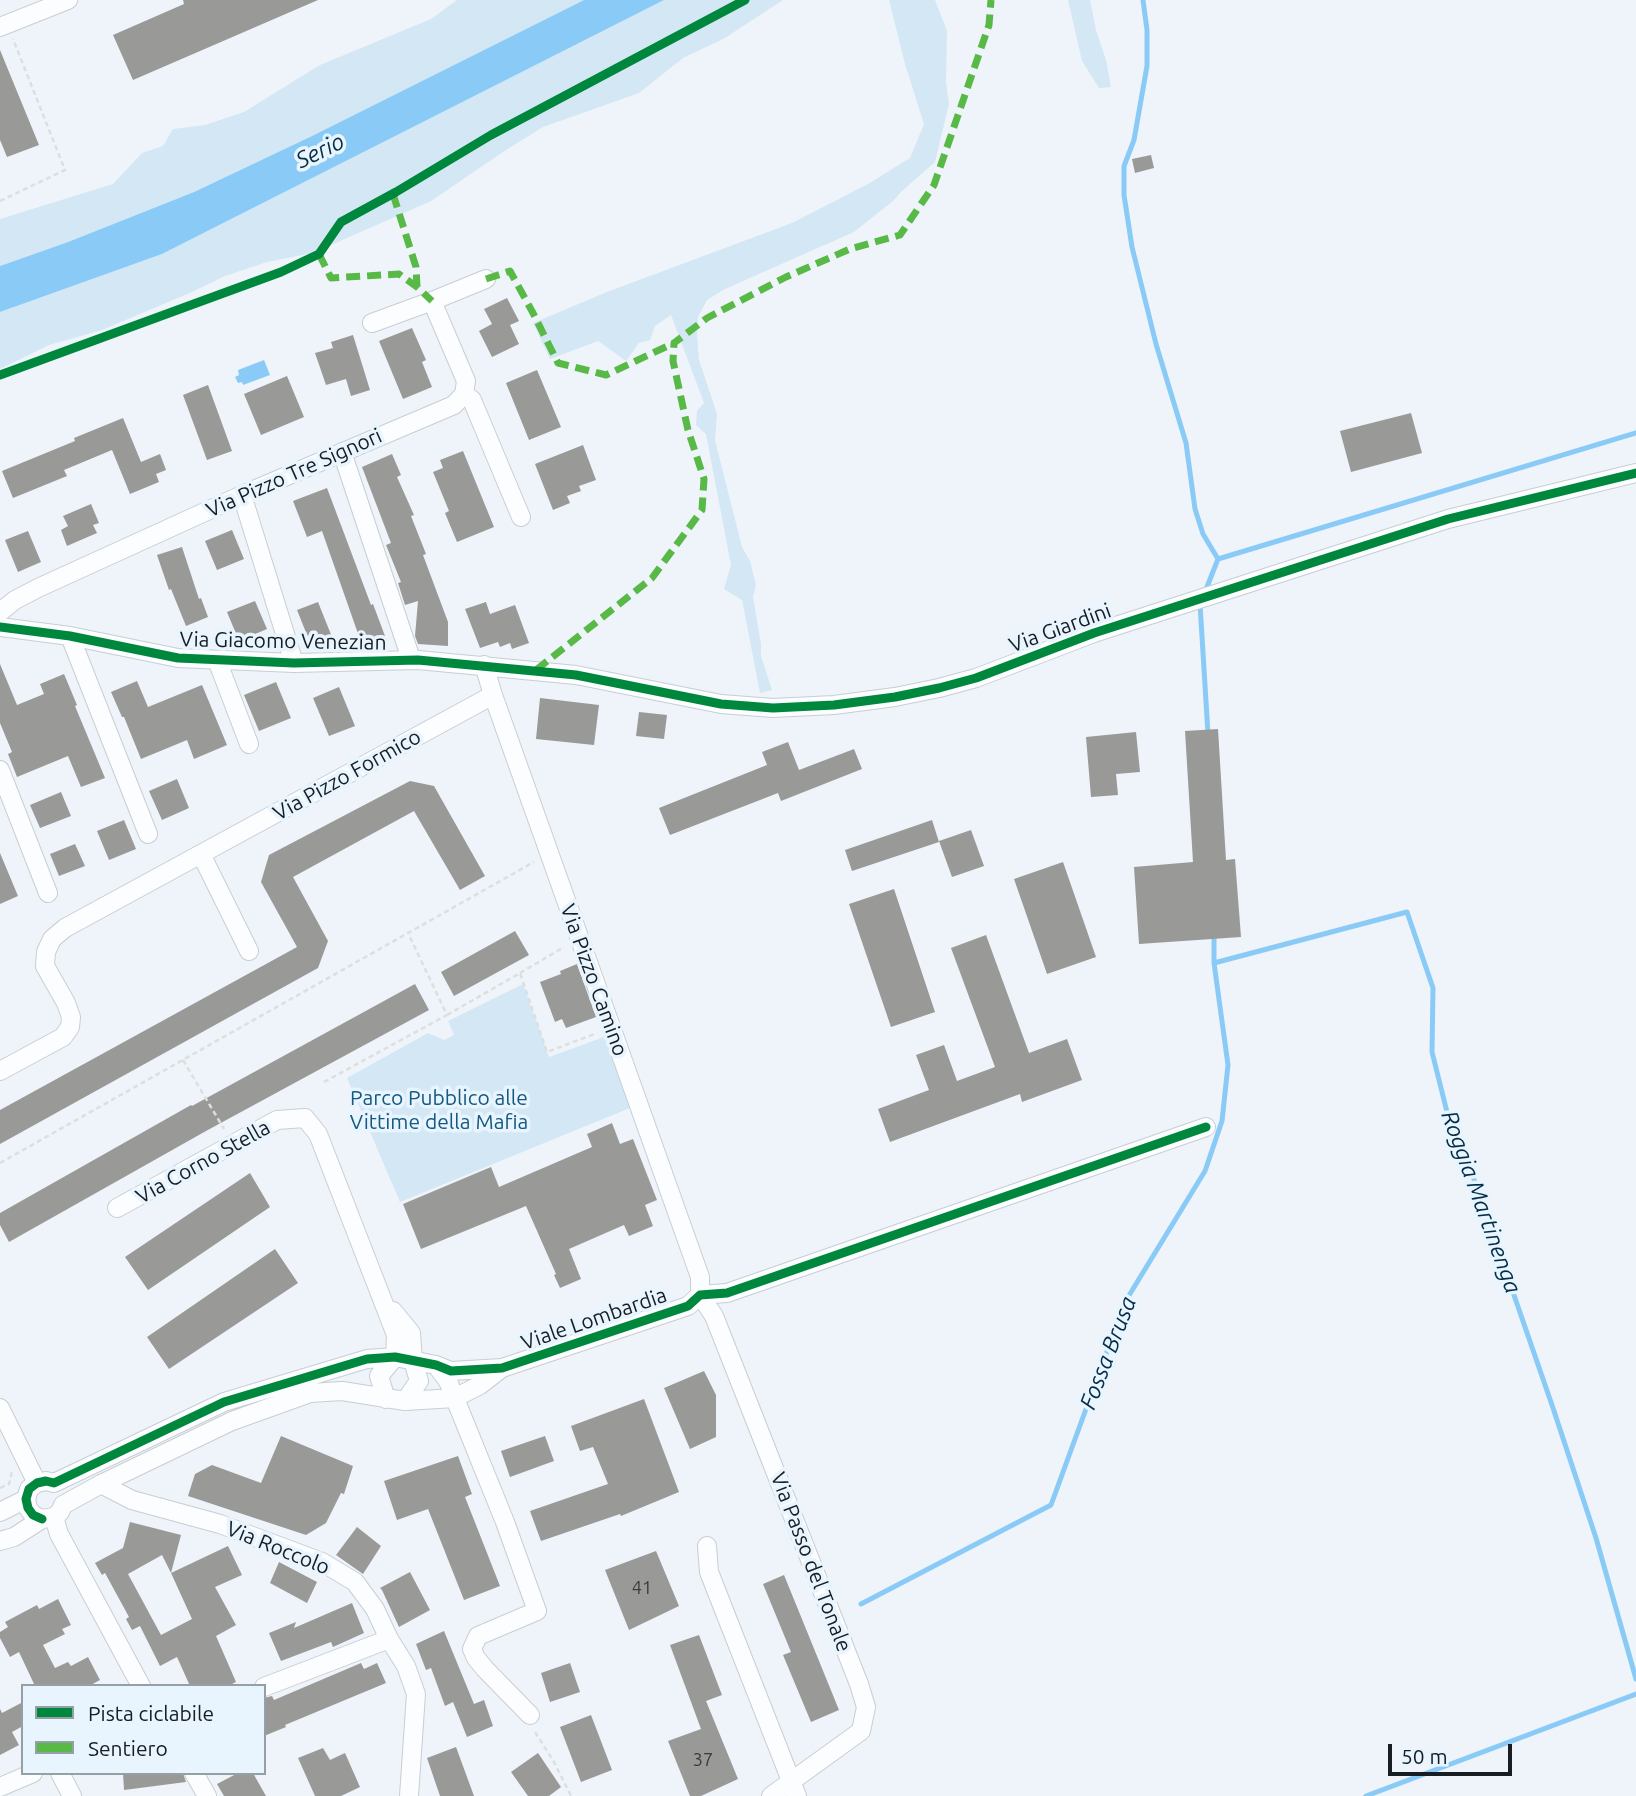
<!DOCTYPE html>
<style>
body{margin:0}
#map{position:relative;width:1636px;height:1796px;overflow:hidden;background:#eef4f9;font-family:Ubuntu,sans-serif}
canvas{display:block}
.legend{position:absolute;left:21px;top:1684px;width:245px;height:91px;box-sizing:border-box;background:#e9f5fe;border:2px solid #959fa6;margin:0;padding:9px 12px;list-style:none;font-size:21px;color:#161d23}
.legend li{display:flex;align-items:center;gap:14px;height:35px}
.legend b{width:35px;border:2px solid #959fa6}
.scale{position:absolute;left:1388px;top:1744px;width:124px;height:32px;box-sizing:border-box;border:4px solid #161d23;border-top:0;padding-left:9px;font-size:21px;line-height:24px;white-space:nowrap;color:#161d23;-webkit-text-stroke:5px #e9f5fe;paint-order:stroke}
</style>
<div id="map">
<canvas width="1636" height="1796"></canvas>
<ul class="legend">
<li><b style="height:9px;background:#00873e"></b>Pista ciclabile</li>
<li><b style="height:9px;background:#58b947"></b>Sentiero</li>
</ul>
<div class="scale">50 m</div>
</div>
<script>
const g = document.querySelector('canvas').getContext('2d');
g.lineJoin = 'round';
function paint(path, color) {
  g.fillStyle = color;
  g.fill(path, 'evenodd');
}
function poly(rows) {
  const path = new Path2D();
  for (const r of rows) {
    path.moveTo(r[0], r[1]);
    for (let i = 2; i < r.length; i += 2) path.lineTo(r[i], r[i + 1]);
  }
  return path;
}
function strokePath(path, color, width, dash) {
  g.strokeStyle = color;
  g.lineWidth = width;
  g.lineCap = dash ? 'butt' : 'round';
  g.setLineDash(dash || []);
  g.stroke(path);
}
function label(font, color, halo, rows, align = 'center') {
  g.font = font + ' Ubuntu,sans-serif';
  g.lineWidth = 7;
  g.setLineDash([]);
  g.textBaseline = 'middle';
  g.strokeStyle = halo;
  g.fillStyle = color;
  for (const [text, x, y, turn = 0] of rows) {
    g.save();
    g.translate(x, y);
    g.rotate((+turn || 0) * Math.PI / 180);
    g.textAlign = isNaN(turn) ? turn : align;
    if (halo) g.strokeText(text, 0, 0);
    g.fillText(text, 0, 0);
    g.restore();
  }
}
paint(poly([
 [457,0,584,0,312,136,194,192,68,242,0,266,0,219,113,184,142,153,163,146,173,129,205,125,244,112,320,65,431,19],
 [664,0,783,0,725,38,683,58,639,93,543,127,506,150,431,201,313,253,267,262,225,276,192,292,102,330,49,345,0,369,0,312,162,254],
 [889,0,935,0,947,31,946,82,949,104,935,162,902,191,893,201,854,232,725,289,707,300,698,317,697,334,699,360,717,414,715,440,742,547,750,561,756,585,753,597,761,644,761,656,772,690,760,693,742,600,724,589,731,565,706,434,696,425,697,411,704,403,671,315,655,326,650,340,639,343,626,361,598,341,550,359,533,323,607,292,792,223,868,184,910,158,924,124,905,64],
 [1068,0,1090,0,1096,30,1106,60,1111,87,1099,88,1082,61],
 [523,984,549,1057,604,1037,630,1108,400,1202,347,1078,428,1033,444,1040,454,1035,448,1021]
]), '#d4e7f5');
paint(poly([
 [584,0,664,0,162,254,0,312,0,266,68,242,194,192,312,136],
 [264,360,270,375,243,385,242,382,238,383,235,377,239,375,238,370]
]), '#89cbf6');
strokePath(poly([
 [1143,0,1147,30,1147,66,1134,140,1124,166,1124,195,1132,247,1156,344,1186,443,1195,509,1203,534,1218,559],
 [1205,592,1218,559,1636,433],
 [1200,604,1208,734],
 [1214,963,1407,912,1433,988,1432,1052,1449,1120,1468,1162,1553,1408,1596,1538,1636,1679],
 [861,1604,1051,1505,1125,1302,1205,1171,1222,1121,1228,1065,1214,963,1214,932],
 [1366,1796,1636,1694]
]), '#89cbf6', 5);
paint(poly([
 [183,0,318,0,133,80,113,35,184,4],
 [0,50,39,145,7,157,0,140],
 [1151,155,1154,168,1135,173,1132,159],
 [507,298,519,321,510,325,519,344,492,357,479,331,492,324,484,309],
 [412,328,426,360,422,362,432,387,403,399,379,341],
 [353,335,370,390,351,396,346,379,326,385,315,353,333,348,331,342],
 [537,370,561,427,529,440,506,383],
 [287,376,304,417,261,435,244,394],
 [208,385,232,451,207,460,183,395],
 [1411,413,1422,453,1351,472,1340,431],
 [123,418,141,462,160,454,166,470,156,474,159,482,130,494,112,450,64,470,67,476,13,498,2,471,75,441,74,438],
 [583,445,596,480,579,486,581,491,567,496,570,503,553,510,535,464],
 [463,451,494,527,457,542,445,513,449,511,433,472,443,468,440,460],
 [392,454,401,475,397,477,414,515,411,516,426,554,423,555,448,622,448,646,418,644,415,636,418,601,405,605,398,583,401,582,386,545,391,543,362,467],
 [327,488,371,605,373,604,385,636,362,645,322,531,307,537,293,501],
 [91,504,99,523,93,525,97,533,67,546,61,530,68,526,63,516],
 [232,530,244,559,217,570,205,541],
 [28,531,41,562,18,572,5,540],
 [182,547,199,599,201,598,208,617,186,626,171,589,169,590,157,555],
 [255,601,267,629,239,641,227,612],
 [318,602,332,637,311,645,297,610],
 [486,602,490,614,515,605,529,643,512,649,510,643,500,647,498,642,480,648,465,609],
 [0,664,17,705,44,694,40,684,64,674,77,705,75,706,105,778,81,787,68,756,17,777,8,754,12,752,0,723],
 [137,681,148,707,202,685,227,745,194,759,187,740,141,759,124,717,122,717,111,692],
 [276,682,291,718,259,731,244,695],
 [339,687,355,726,329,736,313,698],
 [540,698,599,705,594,745,536,739],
 [639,712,667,715,664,739,636,736],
 [1218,729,1226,860,1235,859,1241,937,1139,944,1134,867,1193,862,1185,731],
 [1136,732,1140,772,1116,774,1118,795,1091,797,1086,737],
 [788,742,799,770,854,749,862,769,781,801,778,793,670,835,659,808,767,765,762,752],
 [177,779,189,808,162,820,149,791],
 [410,781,434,786,485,876,460,890,414,811,293,877,328,941,318,968,0,1144,0,1110,297,947,261,882,269,855],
 [61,792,71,816,40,828,30,805],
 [124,820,136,849,109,860,97,831],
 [932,820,939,842,852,871,845,850],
 [971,830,984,866,952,877,939,841],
 [75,844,85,866,59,876,50,854],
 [0,853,18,896,0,904],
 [1063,862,1096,957,1047,974,1014,879],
 [894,889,935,1012,891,1027,849,904],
 [515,931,529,955,454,996,441,972],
 [986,935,1029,1053,1067,1039,1082,1080,1022,1102,1020,1094,890,1142,878,1109,929,1090,916,1055,944,1045,957,1081,995,1067,951,948],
 [577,964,596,1017,566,1028,562,1019,555,1022,540,982,561,974,560,971],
 [415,984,429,1010,206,1131,9,1242,0,1225,0,1213,191,1105,192,1106],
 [612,1123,620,1144,633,1139,657,1200,645,1205,653,1226,629,1236,624,1225,569,1249,581,1279,560,1288,554,1275,556,1274,526,1206,421,1249,403,1204,491,1167,499,1187,592,1147,587,1134],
 [250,1173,270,1207,148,1290,125,1257],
 [275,1249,298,1283,169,1369,147,1337],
 [704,1371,716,1395,716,1437,690,1449,664,1388],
 [644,1399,679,1492,621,1516,620,1514,541,1541,530,1511,608,1484,593,1447,580,1451,571,1426],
 [281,1436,353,1466,344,1494,341,1493,326,1523,306,1535,188,1496,195,1474,212,1465,261,1483],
 [545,1436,554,1461,510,1477,501,1451],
 [458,1456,472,1494,465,1497,500,1586,464,1600,428,1509,397,1520,384,1481],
 [130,1522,181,1535,171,1573,162,1555,128,1574,161,1635,192,1619,171,1573,228,1546,242,1575,215,1587,236,1625,216,1636,236,1682,228,1686,190,1686,177,1657,160,1666,140,1626,132,1630,126,1619,129,1617,105,1573,102,1575,95,1563,123,1548],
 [357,1527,381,1546,363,1574,336,1555],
 [656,1551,679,1606,629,1630,605,1570],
 [279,1562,317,1582,307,1603,270,1583],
 [410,1572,430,1610,399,1627,382,1590,380,1588],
 [784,1575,839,1710,811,1722,783,1655,791,1652,763,1584],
 [58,1599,71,1625,62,1629,65,1634,43,1645,55,1668,68,1662,71,1666,88,1657,100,1680,89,1686,35,1686,19,1652,10,1657,0,1638,0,1632,8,1627,5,1622,37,1605,39,1609],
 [352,1603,364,1633,333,1647,331,1642,281,1661,269,1633,296,1622,294,1628],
 [444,1631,474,1704,484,1700,493,1726,467,1737,453,1702,445,1706,431,1668,426,1670,416,1644],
 [699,1635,722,1695,706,1701,738,1779,701,1796,690,1796,668,1741,701,1729,670,1645],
 [361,1663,364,1669,377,1663,386,1683,285,1725,286,1727,264,1736,264,1698,272,1696,274,1700],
 [570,1663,580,1692,550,1702,541,1673],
 [23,1702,23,1726,12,1732,19,1745,0,1755,0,1709,2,1713],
 [591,1715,612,1770,581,1782,560,1727],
 [456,1747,474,1796,440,1796,427,1758],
 [323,1748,330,1760,345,1753,360,1787,341,1796,315,1796,298,1758],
 [538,1753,561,1787,549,1796,528,1796,511,1772],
 [123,1773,183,1773,186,1782,124,1790],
 [238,1773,253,1773,266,1796,224,1796,217,1784]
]), '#999998');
const minor = poly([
 [0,27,68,0],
 [432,301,486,279],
 [372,323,432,301,466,381,464,394],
 [464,394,472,400,521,517],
 [342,452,411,659],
 [242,495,294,663],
 [0,612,15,600,38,588,242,495,454,405,464,394],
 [0,627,70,636,178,658,294,663,418,660,576,675,721,704,773,708,834,705,895,697,939,688,976,678,1094,633,1448,519,1636,473],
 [70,636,148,834],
 [217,660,249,744],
 [484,665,493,695,700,1277,700,1295,714,1316,859,1684,866,1707,861,1731,771,1796],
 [0,770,48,893],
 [201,854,249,951],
 [0,1071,63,1037,70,1027,71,1017,66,1003,45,966,46,952,52,939,65,928,493,695],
 [117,1208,277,1120,305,1118,318,1134,396,1335,395,1357,379,1376,386,1399],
 [393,1311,411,1333,413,1361,419,1381,405,1401],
 [436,1365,448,1381,458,1406,505,1522,537,1611,478,1636,472,1649,476,1658,485,1669,530,1715],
 [0,1408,37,1483],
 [101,1484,132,1500,220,1524,322,1562,355,1582,375,1609,389,1639,406,1666,416,1694,409,1796],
 [0,1512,26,1499],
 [54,1517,59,1534,141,1686],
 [42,1519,33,1515,28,1508,26,1499,29,1489,37,1483,46,1481,54,1483,224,1402,367,1359,395,1357,436,1365,451,1371,502,1368,688,1306,700,1295,727,1293,1206,1127],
 [0,1541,14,1537,42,1519,54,1517,60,1512,63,1505,101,1484,232,1421,310,1393,342,1391,405,1401,455,1398,480,1385,502,1368],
 [707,1546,709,1572,797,1796],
 [264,1687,389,1639],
 [60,1773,72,1796],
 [194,1773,207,1796],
 [0,1787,33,1773]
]);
strokePath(minor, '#c8ced3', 20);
strokePath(poly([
 [0,201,65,170,13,39],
 [520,973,564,947],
 [447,1015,520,973,547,1052,597,1033],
 [183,1060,224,1129],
 [324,1082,447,1015,408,933],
 [0,1163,534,862],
 [0,1488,9,1484,12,1471],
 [535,1732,554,1762,571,1796]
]), '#dcdfe0', 2.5, [5, 3.5]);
strokePath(minor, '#fcfdfe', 18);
strokePath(poly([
 [393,194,416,267,417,287],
 [319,254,331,278,399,274,417,287,432,301],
 [486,279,510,271,533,313,558,363,606,375,674,343],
 [536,670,652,578,702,510,704,479,688,430,673,361,674,343,707,318,786,277,850,249,900,235,934,185,989,25,991,0]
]), '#58b947', 7, [14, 7]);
strokePath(poly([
 [0,375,281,272,319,254,341,222,396,192,491,135,745,0],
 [0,627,70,636,178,658,294,663,418,660,576,675,721,704,773,708,834,705,895,697,939,688,976,678,1094,633,1448,519,1636,473],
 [42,1519,33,1515,28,1508,26,1499,29,1489,37,1483,46,1481,54,1483,224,1402,367,1359,395,1357,436,1365,451,1371,502,1368,688,1306,700,1295,727,1293,1206,1127]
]), '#00873e', 9);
label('18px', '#373c40', null, [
 ["41",642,1588],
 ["37",703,1760]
]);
label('21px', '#161d23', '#e9f5fe', [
 ["Via Pizzo Tre Signori",294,473,-24],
 ["Via Giardini",1060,628,-20],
 ["Via Giacomo Venezian",283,641,1],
 ["Via Pizzo Formico",347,775,-29],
 ["Via Pizzo Camino",594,980,70],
 ["Via Corno Stella",203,1162,-29],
 ["Viale Lombardia",594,1319,-19],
 ["Via Roccolo",278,1548,22],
 ["Via Passo del Tonale",811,1562,69]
]);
label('21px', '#155981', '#e9f5fe', [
 ["Parco Pubblico alle",439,1098],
 ["Vittime della Mafia",439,1122]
]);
label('italic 23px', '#052e46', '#e9f5fe', [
 ["Serio",320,151,-26],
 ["Roggia Martinenga",1481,1202,70],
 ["Fossa Brusa",1108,1353,-69]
]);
</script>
